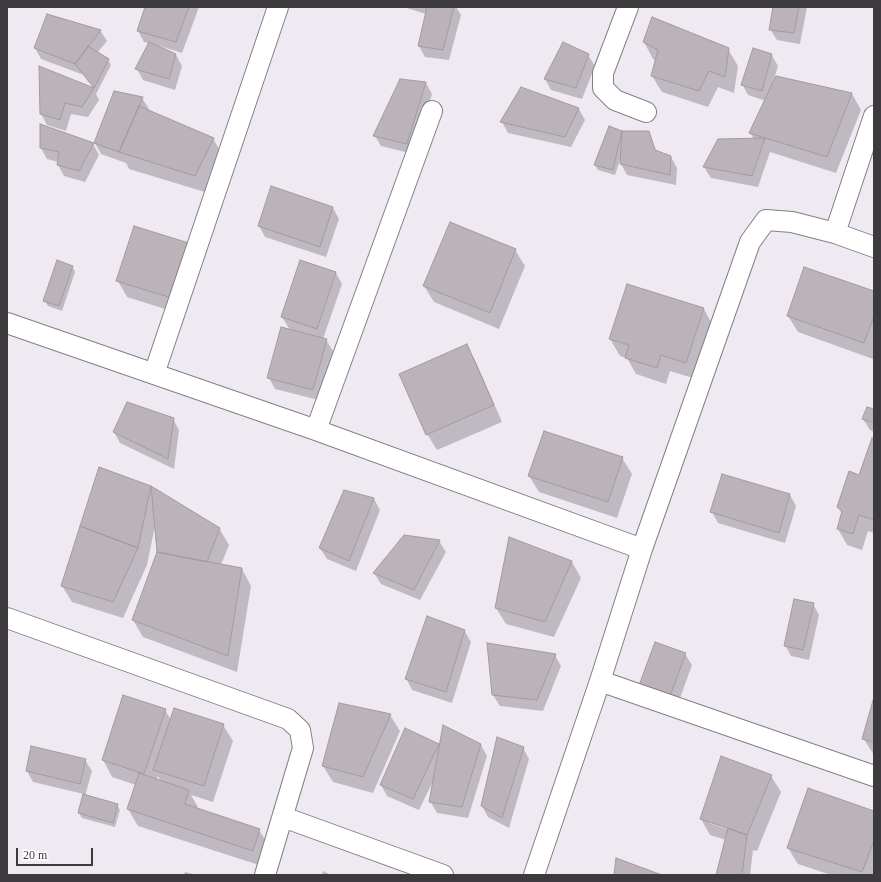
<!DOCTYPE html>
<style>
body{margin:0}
#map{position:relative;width:881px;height:882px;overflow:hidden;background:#efe9f2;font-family:Georgia,serif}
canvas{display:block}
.frame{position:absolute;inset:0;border:8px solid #3c3a3d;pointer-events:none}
.scale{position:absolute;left:16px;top:848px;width:77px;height:18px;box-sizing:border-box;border:2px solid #3c3a3d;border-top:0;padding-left:5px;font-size:12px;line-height:14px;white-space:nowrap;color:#3c3a3d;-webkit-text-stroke:3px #fff;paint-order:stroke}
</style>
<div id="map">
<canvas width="881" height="882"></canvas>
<div class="frame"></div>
<div class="scale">20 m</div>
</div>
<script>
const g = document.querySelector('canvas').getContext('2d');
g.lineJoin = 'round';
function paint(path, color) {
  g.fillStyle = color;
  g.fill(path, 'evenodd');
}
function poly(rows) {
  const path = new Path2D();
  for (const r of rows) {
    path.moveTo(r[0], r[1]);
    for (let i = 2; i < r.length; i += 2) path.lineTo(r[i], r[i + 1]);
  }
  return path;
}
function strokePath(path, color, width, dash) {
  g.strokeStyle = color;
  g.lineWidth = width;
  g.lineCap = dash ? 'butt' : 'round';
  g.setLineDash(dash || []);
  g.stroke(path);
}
paint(poly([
 [147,7,199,7,182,53,156,45,176,55,182,66,175,90,143,80,137,69,149,43,144,42,138,31],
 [403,7,456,7,461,15,449,60,425,57,419,46,426,14],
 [774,7,807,7,800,44,777,40,770,29],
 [653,18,728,49,738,66,734,93,718,87,708,107,662,92,652,76,656,60,653,59,644,42],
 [100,30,107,41,97,53,108,60,111,65,96,94,99,100,88,117,71,114,66,131,47,125,41,114,40,68,95,89,82,73,81,74,41,59,35,48],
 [563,44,588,55,595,66,582,99,551,90,545,79],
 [771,54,778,66,773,82,852,94,861,110,836,173,770,152,758,187,711,178,704,167,718,140,754,139,750,133,766,101,748,95,742,84],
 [426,83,432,94,413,154,381,146,375,136],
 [142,98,149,109,148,111,213,138,222,155,205,192,129,169,126,163,101,154,95,143],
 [579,109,585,120,571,147,508,133,502,122],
 [610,127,622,132,648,132,657,152,671,157,677,168,676,185,627,175,621,164,622,154,615,175,598,170,595,165],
 [93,144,99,155,85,182,64,176,58,165,58,162,47,159,41,148],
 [272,187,333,208,339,219,326,257,265,237,259,226],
 [135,228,184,315,127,297,118,281],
 [515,250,525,266,499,329,434,302,424,286],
 [72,266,75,272,62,311,48,306,45,301],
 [336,273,342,284,323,339,326,340,333,351,319,400,275,389,269,378,290,330,282,317],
 [874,292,873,359,798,332,788,316],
 [704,309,713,326,696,379,670,371,666,384,636,374,627,358,620,356,610,339],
 [467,346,476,362,502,422,437,450,427,434],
 [874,410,874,432,870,430,863,419],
 [173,419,179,430,174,469,120,443,114,432],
 [874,440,874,533,868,531,862,550,847,545,838,529,842,514,838,507,860,476],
 [622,458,632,474,617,518,539,492,529,476],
 [723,475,790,495,796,506,785,543,718,523,712,512],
 [151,487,152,491,219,528,229,545,221,565,242,569,251,586,237,672,143,637,133,620,158,552,155,526,147,565,123,618,72,602,62,586],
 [345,491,374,499,380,510,356,571,327,559,320,548],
 [439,541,446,552,420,600,381,584,374,573],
 [572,562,581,578,554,637,506,624,496,608],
 [813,604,819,615,809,660,791,656,785,645],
 [464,630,471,642,452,703,412,690,406,678],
 [685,654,692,665,676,709,639,687],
 [555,655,561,666,543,711,500,706,493,695],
 [124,696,165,710,171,720,223,725,233,741,213,802,191,795,198,807,197,809,259,830,269,846,262,866,138,826,128,809,136,785,112,777,103,760],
 [158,776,161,782,157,780],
 [874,701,874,755,863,738],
 [390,715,400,731,373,793,333,782,323,766],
 [405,729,439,745,440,747,481,745,487,756,468,818,437,813,430,801,434,779,419,810,387,796,381,785],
 [523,748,529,759,509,828,488,817,482,806],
 [85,760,92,771,85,796,117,805,120,810,115,827,82,818,79,813,84,794,33,782,27,771],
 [771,776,781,792,757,851,753,850,750,875,717,875,726,840,710,835,701,819],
 [709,821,729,828,729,830,709,823],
 [874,812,874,875,831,875,798,864,788,848],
 [323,871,331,875,322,875],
 [185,872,197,875,184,875]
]), '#0003');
const building = poly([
 [145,7,189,7,176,42,137,31,145,7],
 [427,7,454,7,443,50,418,46,427,7],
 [773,7,799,7,794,33,769,30,773,7],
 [47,14,101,30,75,64,34,48,47,14],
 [652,17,729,48,725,77,709,71,699,91,651,76,658,50,643,42,652,17],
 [149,42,176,54,169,79,135,69,149,42],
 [563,42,589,54,576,88,544,79,563,42],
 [88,46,109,59,94,88,75,64,88,46],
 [753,48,772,54,762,91,741,85,753,48],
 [39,66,94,88,82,107,65,103,60,120,40,114,39,66],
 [776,76,852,93,827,157,749,133,776,76],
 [400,79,426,82,407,144,373,136,400,79],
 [521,87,579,108,565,137,500,122,521,87],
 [114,91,143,97,119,152,94,143,114,91],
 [139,106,214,138,195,176,119,152,139,106],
 [40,124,94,143,79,171,57,165,59,152,40,148,40,124],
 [609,126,622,131,613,170,594,165,609,126],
 [622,131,649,131,655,150,671,156,670,175,620,164,622,131],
 [765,138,752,176,703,167,718,139,765,138],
 [271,186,333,207,320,247,258,226,271,186],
 [450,222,516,249,490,313,423,286,450,222],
 [134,226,192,244,175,299,116,281,134,226],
 [57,260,73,266,59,306,43,301,57,260],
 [300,260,336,272,317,329,281,317,300,260],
 [804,267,874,291,874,316,864,343,787,316,804,267],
 [627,284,704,308,686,363,661,355,657,368,625,358,629,345,609,339,627,284],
 [281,327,327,339,313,390,267,378,281,327],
 [467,344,494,405,426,435,399,374,467,344],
 [127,402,174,418,168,459,113,432,127,402],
 [867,407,874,409,874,423,862,419,867,407],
 [544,431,623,457,608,502,528,476,544,431],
 [872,438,874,439,874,520,859,515,853,534,837,529,842,511,837,507,849,471,859,475,872,438],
 [99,467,151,486,138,548,80,526,99,467],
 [722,474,790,494,779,533,710,512,722,474],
 [151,486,220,528,207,562,157,552,151,486],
 [344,490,374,498,349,561,319,548,344,490],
 [80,526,138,548,113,602,61,586,80,526],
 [404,535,440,540,414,590,373,573,404,535],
 [509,537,572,561,545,622,495,608,509,537],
 [157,552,242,568,228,656,132,620,157,552],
 [794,599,814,603,803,650,784,646,794,599],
 [427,616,465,630,446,692,405,679,427,616],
 [655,642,686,653,669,699,638,688,655,642],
 [487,643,556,654,537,700,492,695,487,643],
 [123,695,166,709,144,774,102,760,123,695],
 [874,697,874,742,862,739,874,697],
 [339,703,391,714,363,777,322,766,339,703],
 [174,708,224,724,204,786,153,770,174,708],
 [443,725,481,744,462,807,429,802,443,725],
 [405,728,439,744,413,799,380,785,405,728],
 [497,737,524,747,502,818,481,806,497,737],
 [31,746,86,759,80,784,26,771,31,746],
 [721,756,772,775,747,835,700,819,721,756],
 [139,773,189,790,185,804,260,829,253,851,127,809,139,773],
 [808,788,874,811,874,841,862,872,787,848,808,788],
 [83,794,118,804,113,823,78,813,83,794],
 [728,828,747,835,742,875,716,875,728,828],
 [616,858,662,875,614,875,616,858]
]);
paint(building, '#bcb3b9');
strokePath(building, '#a29aa0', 1);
const street = poly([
 [628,7,603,73,603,88,615,100,646,112],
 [835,233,874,116],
 [7,323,316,430,642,549],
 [154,374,278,7],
 [316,430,432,111],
 [7,618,288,719,300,730,303,748,265,875],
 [600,681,874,776],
 [283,817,443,875],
 [534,875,600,681,642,549,750,242,766,220,792,222,835,233,874,247]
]);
strokePath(street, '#847f87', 22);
strokePath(street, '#fff', 20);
</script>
